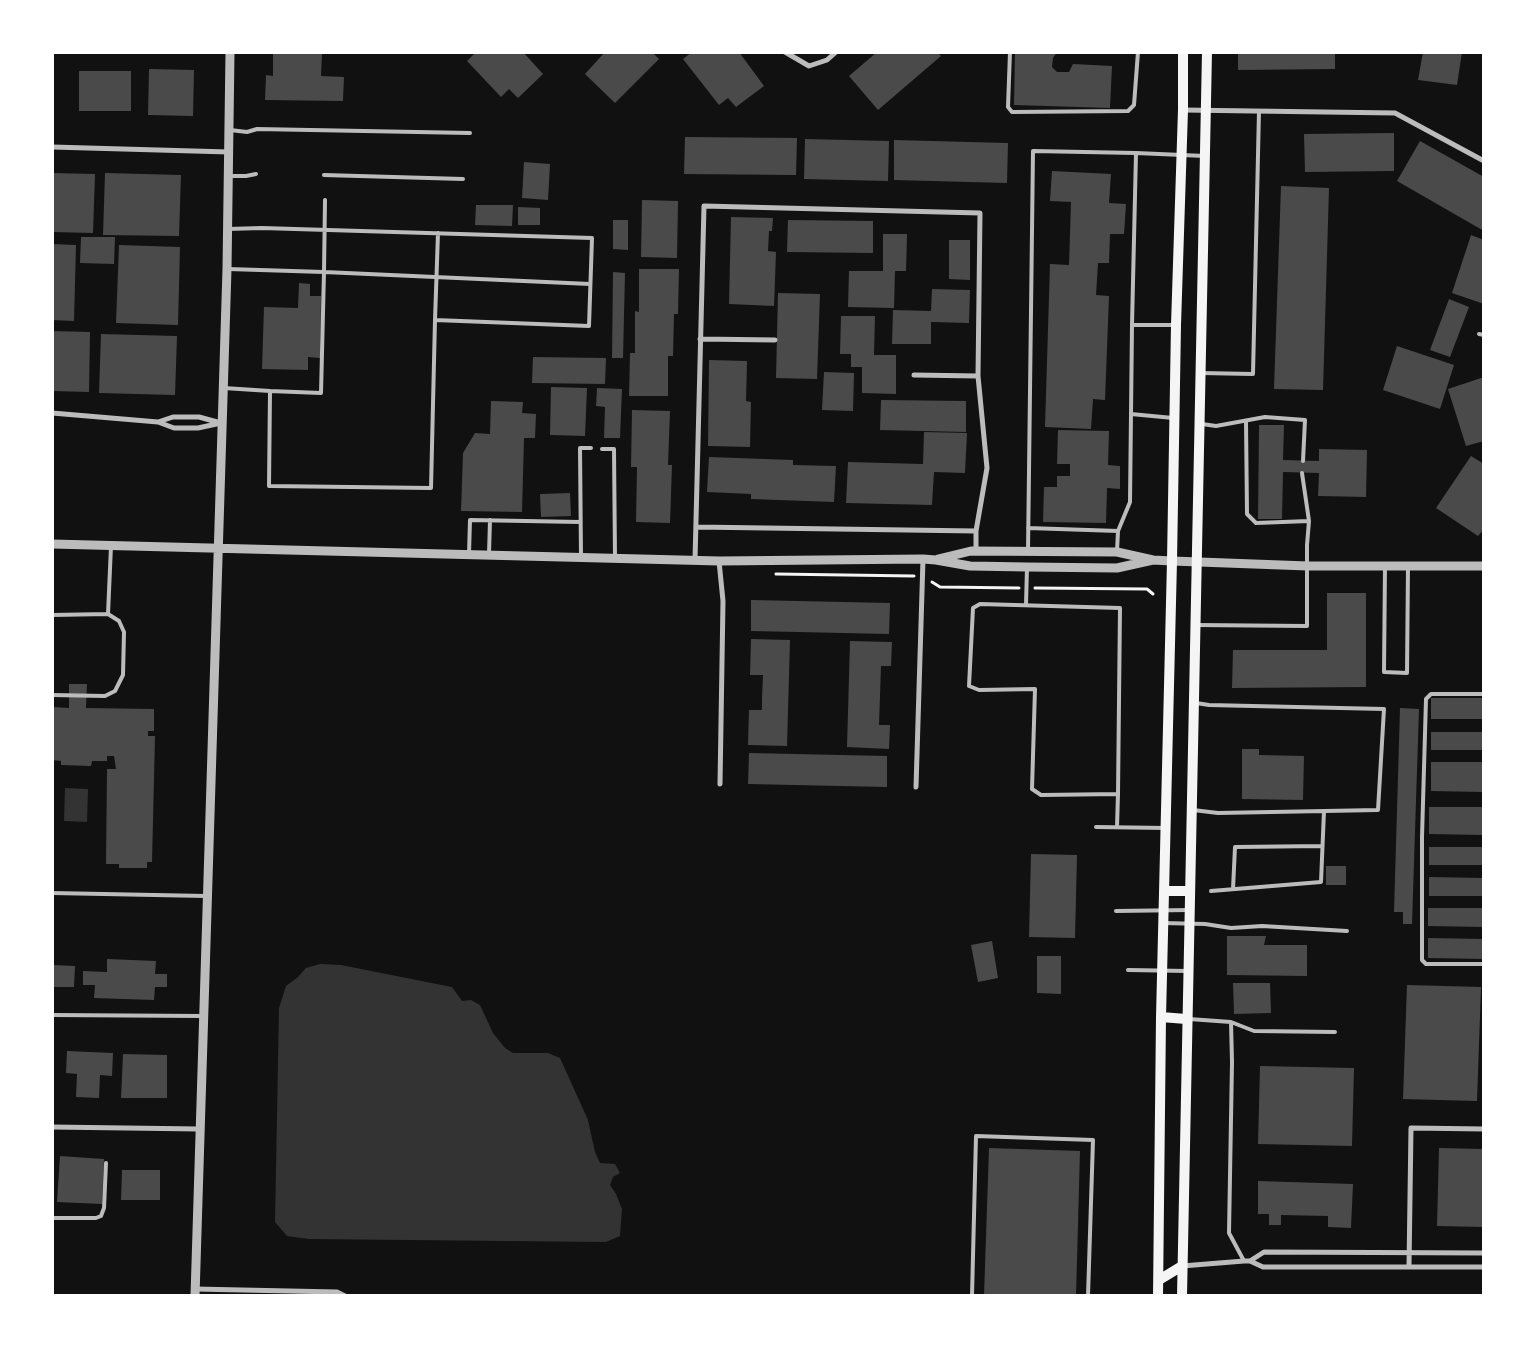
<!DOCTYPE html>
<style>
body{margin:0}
#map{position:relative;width:1536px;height:1348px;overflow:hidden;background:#111;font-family:Rubik,sans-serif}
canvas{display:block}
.frame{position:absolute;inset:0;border:54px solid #fff;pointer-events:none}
</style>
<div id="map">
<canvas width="1536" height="1348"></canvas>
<div class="frame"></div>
</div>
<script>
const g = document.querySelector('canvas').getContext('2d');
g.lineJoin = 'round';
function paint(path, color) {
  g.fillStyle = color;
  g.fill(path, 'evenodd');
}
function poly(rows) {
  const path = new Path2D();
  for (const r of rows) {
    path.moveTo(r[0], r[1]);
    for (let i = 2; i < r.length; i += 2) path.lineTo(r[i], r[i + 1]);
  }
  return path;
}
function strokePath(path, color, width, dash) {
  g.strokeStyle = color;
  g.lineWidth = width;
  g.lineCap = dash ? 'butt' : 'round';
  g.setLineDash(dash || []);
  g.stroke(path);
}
paint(poly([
 [65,788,88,789,87,822,64,821],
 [320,964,341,965,452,987,462,1001,471,1000,480,1005,493,1033,505,1048,513,1053,548,1053,560,1058,588,1120,595,1152,600,1163,615,1164,620,1173,613,1177,610,1185,616,1194,622,1209,620,1236,606,1242,309,1239,287,1236,275,1222,279,1008,286,986,298,977,306,968]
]), '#333');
paint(poly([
 [273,52,322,52,321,76,344,77,343,101,265,100,266,75,273,76],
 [476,52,523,52,543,74,518,98,509,89,501,97,467,61],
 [605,52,652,52,659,59,615,103,585,74],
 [692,52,739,52,764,86,736,107,728,98,719,105,683,59],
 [877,52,937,52,941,56,878,110,849,76],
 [1015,52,1057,52,1053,58,1052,67,1057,72,1069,72,1073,64,1112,66,1110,108,1014,105],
 [1238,52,1335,52,1335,69,1238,70],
 [1423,52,1462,52,1457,85,1418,80],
 [149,69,194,70,193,116,148,115],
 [79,71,131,71,131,111,79,111],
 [1394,133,1394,171,1305,172,1304,134],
 [685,137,797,138,796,175,684,174],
 [805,139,889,141,888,181,804,179],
 [894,140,1008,143,1007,183,894,180],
 [1420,141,1484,177,1484,231,1397,181],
 [524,162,550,164,548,200,522,198],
 [1052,171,1111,174,1109,203,1126,204,1124,234,1110,234,1109,263,1098,263,1096,295,1109,296,1105,400,1093,399,1091,429,1045,427,1050,264,1069,265,1071,202,1050,201],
 [52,173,95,174,93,233,52,232],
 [105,173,181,175,179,236,103,235],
 [1281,186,1329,188,1323,390,1274,389],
 [642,200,678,201,677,258,641,257],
 [476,205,513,205,512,226,475,225],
 [518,207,540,208,540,225,518,225],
 [731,217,773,218,772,231,769,231,768,251,776,252,774,306,729,304],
 [613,220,628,220,628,250,613,249],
 [788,220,873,221,873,253,787,252],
 [883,234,907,234,906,271,895,271,894,308,848,307,849,271,883,271],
 [1471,235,1484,240,1484,304,1452,293],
 [81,237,115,237,114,264,80,263],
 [949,240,970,240,970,280,949,279],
 [52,244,76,245,74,321,52,320],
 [119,245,180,247,178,325,116,323],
 [639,269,679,269,678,314,674,314,673,356,668,356,668,396,629,396,630,353,635,353,635,311,639,312],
 [613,272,625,273,623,358,612,358],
 [299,283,310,284,310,296,321,296,320,358,308,357,308,370,262,369,264,307,298,308],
 [932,289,970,290,969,323,931,322,931,344,892,344,893,310,931,311],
 [778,293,820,294,817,379,776,378],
 [1449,299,1469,307,1450,357,1430,350],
 [841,316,875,316,874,355,896,355,896,394,862,393,862,367,851,367,851,354,840,354],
 [52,331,90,332,89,392,52,391],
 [101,334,177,336,175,395,99,393],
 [1397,346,1454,365,1440,409,1383,390],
 [533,357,606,358,605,384,532,383],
 [709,360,747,361,746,401,751,402,750,447,708,446],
 [824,372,854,373,853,411,822,410],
 [1484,377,1484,441,1466,446,1448,389],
 [551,387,587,388,585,436,550,435],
 [597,388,622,389,620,438,604,438,605,407,596,406],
 [881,400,966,401,966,432,880,430],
 [491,401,523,402,522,413,536,414,535,438,524,438,522,512,461,511,463,453,475,433,490,434],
 [632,410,670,411,668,465,672,465,670,523,636,522,637,467,631,467],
 [1259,425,1284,425,1283,460,1319,461,1319,449,1367,450,1366,497,1318,496,1319,473,1283,472,1282,519,1258,519],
 [1058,430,1109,431,1108,465,1120,466,1120,489,1107,488,1106,523,1043,522,1044,487,1057,487,1057,476,1070,476,1070,464,1057,464],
 [924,432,967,433,965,473,934,472,932,505,846,503,848,462,923,464],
 [1471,456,1484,464,1484,529,1478,536,1436,508],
 [709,457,793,460,793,465,836,466,834,502,751,499,751,494,707,492],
 [570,493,571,516,541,517,540,494],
 [1327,593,1366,593,1366,687,1232,688,1233,650,1327,650],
 [751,600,890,603,889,634,751,631],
 [751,639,790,640,787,746,748,745,749,710,762,710,762,698,763,675,750,675],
 [850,641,892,642,891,666,881,666,879,725,890,725,889,749,847,747],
 [69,684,87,684,86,708,154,709,154,731,148,731,148,736,155,736,152,862,147,862,147,868,119,868,119,864,106,864,107,769,116,769,114,756,107,756,107,761,92,761,91,766,61,765,61,761,52,760,52,707,69,708],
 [1431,698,1484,698,1484,719,1431,719],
 [1400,708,1419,709,1412,924,1403,924,1403,912,1394,912],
 [1431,732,1484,732,1484,750,1431,750],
 [1242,749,1259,749,1259,755,1304,756,1303,800,1242,799],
 [749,753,887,756,887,787,748,784],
 [1431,762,1484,762,1484,792,1431,791],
 [1429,807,1484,807,1484,835,1429,834],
 [1429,847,1484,847,1484,865,1429,865],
 [1031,854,1077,855,1075,938,1029,937],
 [1326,866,1346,866,1346,885,1326,885],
 [1429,877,1484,878,1484,896,1429,896],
 [1428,908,1484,908,1484,927,1428,926],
 [1227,936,1266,936,1264,945,1307,945,1307,976,1227,975],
 [1428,938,1484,939,1484,959,1428,958],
 [992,941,998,978,978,982,971,945],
 [1037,956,1061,956,1061,994,1037,993],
 [107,959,156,961,155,974,167,974,167,987,155,987,154,1000,94,998,95,985,83,985,83,971,107,972],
 [52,965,75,966,74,987,52,987],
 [1233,983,1270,983,1271,1013,1234,1014],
 [1407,985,1481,987,1477,1101,1403,1099],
 [67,1051,113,1053,112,1076,100,1075,99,1098,76,1097,77,1074,66,1073],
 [123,1054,167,1055,167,1098,121,1098],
 [1260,1066,1354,1068,1352,1146,1258,1144],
 [989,1148,1080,1151,1076,1296,984,1296],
 [1439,1148,1484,1149,1484,1227,1437,1226],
 [60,1156,104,1159,102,1204,57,1202],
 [122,1170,160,1170,160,1200,121,1200],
 [1258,1181,1353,1184,1351,1228,1328,1227,1328,1216,1281,1215,1281,1225,1269,1225,1269,1214,1258,1214]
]), '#4a4a4a');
strokePath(poly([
 [776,574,914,576],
 [932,582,940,587,1019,588],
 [1035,588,1147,589,1153,594]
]), '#f5f5f5', 3);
strokePath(poly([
 [1010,52,1008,107,1012,112,1128,111,1134,105,1138,52],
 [230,130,247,132,257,129,470,133],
 [324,175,463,179],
 [229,176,246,176,256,174],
 [325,200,324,272,590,284],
 [227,229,262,228,592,238,589,326,435,320,431,488,269,486,270,391,321,393,324,272,228,269],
 [435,320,438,233],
 [1132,325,1136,153,1205,156],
 [1479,334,1484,335],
 [1201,373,1253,374,1259,111],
 [224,388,270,391],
 [1131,414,1173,418],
 [1246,421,1247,514,1256,523,1309,521],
 [1202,424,1216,426,1265,417,1305,420,1303,461],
 [602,449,614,449,615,558],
 [1028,528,1118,531],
 [1028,551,1033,151,1136,153],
 [1117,551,1118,531,1130,502,1132,325,1176,325],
 [469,554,470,520,580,522],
 [489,554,490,520],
 [581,557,580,448,591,448],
 [1385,566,1384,672,1407,673,1408,567],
 [1026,605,1027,567],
 [108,614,111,546],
 [52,615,108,614,119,621,124,632,123,675,115,691,105,696,52,695],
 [1196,625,1307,626,1307,545,1309,521,1302,473],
 [1484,694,1431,694,1426,699,1422,837,1422,960,1426,964,1484,964],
 [1193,810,1218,813,1378,810,1384,709,1209,705,1196,703],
 [1096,827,1166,828],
 [1117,827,1118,794,1120,608,980,604,973,608,969,686,979,690,1035,689,1032,789,1041,795,1118,794],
 [1233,889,1235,847,1322,846],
 [1211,891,1321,882,1324,811],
 [52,893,206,896],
 [1116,911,1189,910],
 [1163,923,1205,924,1231,928,1262,926,1347,931],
 [1128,970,1187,971],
 [52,1015,202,1016],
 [1189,1019,1231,1022,1232,1062,1229,1233,1244,1261],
 [1231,1022,1254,1031,1335,1032],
 [52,1218,96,1218,101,1216,104,1208,106,1163],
 [972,1296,976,1136,1093,1140,1088,1296]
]), '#bcbcbc', 4);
strokePath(poly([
 [785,52,809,66,827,60,836,52],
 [1183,110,1395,113,1484,161],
 [52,147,229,152],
 [700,339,775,340],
 [914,375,978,376],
 [52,413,158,422,174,428,198,428,221,423,199,417,173,417,158,422],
 [696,527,976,531],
 [695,560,704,206,980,213,978,376,987,468,976,531,976,551],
 [719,561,723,601,720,784],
 [916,787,923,559],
 [52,1127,199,1129],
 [1250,1261,1264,1252,1484,1253],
 [1182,1266,1244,1261,1250,1261,1263,1267,1484,1267],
 [1409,1266,1411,1128,1484,1129],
 [195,1289,337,1292,345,1296]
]), '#bcbcbc', 5);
strokePath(poly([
 [52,544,719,561,923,559,936,560,970,566,1027,567,1117,568,1153,560],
 [938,559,971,551,1117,552,1153,560,1172,561,1308,566,1484,566],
 [195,1296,227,269,230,52]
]), '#bcbcbc', 9);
strokePath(poly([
 [1164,891,1189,891],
 [1161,1017,1186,1019],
 [1159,1280,1182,1266],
 [1158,1296,1161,1017,1172,561,1176,325,1183,110,1183,52],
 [1182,1296,1207,52]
]), '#f5f5f5', 10);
</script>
